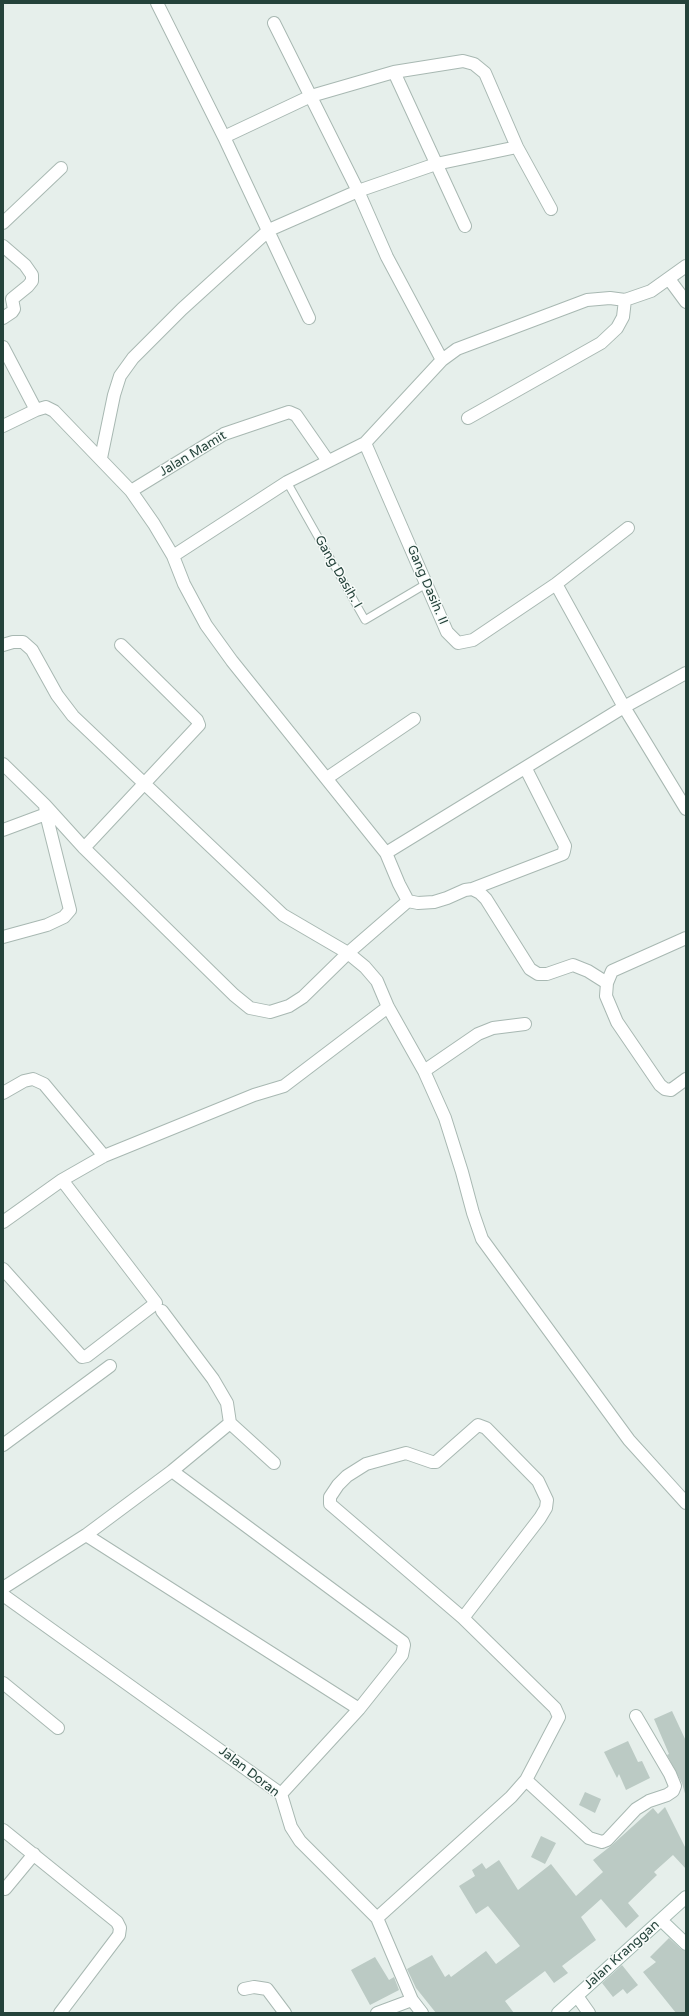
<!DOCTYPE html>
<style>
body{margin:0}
#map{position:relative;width:689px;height:2016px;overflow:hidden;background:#e6efeb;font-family:"Varela Round",sans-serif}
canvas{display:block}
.frame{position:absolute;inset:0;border:4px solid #24423a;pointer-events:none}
</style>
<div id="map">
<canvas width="689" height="2016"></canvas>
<div class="frame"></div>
</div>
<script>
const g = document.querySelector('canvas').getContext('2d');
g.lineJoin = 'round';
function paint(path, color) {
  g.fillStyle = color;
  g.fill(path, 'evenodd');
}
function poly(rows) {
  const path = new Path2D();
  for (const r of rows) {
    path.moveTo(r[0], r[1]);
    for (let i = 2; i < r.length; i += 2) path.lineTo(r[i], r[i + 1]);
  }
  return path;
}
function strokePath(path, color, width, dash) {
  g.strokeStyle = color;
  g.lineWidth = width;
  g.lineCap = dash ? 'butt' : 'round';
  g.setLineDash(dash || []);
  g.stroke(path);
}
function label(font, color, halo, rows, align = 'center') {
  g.font = font + ' "Varela Round",sans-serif';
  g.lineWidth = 3;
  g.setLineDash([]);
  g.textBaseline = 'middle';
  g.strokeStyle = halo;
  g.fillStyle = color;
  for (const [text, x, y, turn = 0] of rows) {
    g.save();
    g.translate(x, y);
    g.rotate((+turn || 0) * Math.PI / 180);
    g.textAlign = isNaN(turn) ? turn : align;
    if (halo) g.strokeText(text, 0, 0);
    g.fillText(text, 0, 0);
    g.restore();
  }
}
paint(poly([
 [672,1711,686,1741,686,1797,682,1783,667,1755,669,1754,654,1719],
 [628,1741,638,1762,642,1761,650,1778,626,1790,619,1774,617,1778,604,1752],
 [585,1792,601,1799,595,1813,579,1805],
 [665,1807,686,1849,686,1869,673,1855,654,1872,657,1875,628,1903,639,1916,626,1928,601,1899,581,1917,596,1940,562,1966,568,1973,554,1983,545,1971,505,2001,514,2013,436,2013,416,1988,407,1969,432,1955,445,1977,449,1974,451,1977,486,1951,496,1964,520,1946,488,1906,476,1914,459,1886,475,1876,472,1870,482,1863,486,1869,499,1860,518,1890,551,1864,576,1896,603,1872,593,1860,612,1845,653,1808,658,1814],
 [541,1836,556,1843,545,1864,531,1857],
 [669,1938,681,1949,686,1951,686,2013,676,2013,643,1972,656,1962,650,1957],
 [375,1957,389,1980,394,1977,399,1990,370,2005,351,1970],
 [622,1965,638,1985,627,1994,623,1989,613,1997,602,1983]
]), '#bbcac4');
const lane = poly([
 [287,482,365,620,426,584]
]);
const street = poly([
 [157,3,224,137,309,318],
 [274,23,358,191,387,257,442,360],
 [394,72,465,226],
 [224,137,311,96,394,72,463,61,474,64,485,73,517,147,551,209],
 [3,223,61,168],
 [3,246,25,265,32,275,32,281,28,286,12,299,14,309,12,312,3,318],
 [669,279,686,302],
 [3,347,36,410],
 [468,418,601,343,617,328,623,317,625,300],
 [3,426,36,410,46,407,54,411,131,491,154,524,173,556,184,584,206,625,232,661,386,853,399,884,408,901,348,953,365,967,377,981,388,1007,424,1071,445,1118,462,1172,473,1213,482,1239,629,1440,686,1503],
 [365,443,447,632,458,643,473,640,556,584,628,528],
 [101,458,114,395,120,376,133,358,182,309,269,230,358,191,436,164,517,147],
 [131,491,224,434,289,412,296,415,328,461],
 [173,556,287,482,365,443,442,360,457,349,587,300,610,298,625,300,651,291,686,266],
 [556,584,624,707,686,809],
 [3,645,13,642,23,642,32,650,57,695,73,716,283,915,348,953,303,997,289,1006,270,1012,250,1008,234,995,84,848,45,805,3,764],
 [327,778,414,719],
 [3,830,46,814],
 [84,848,199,725,197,720,121,645],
 [386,853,624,707,686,673],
 [472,889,563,854,564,851,565,846,526,769],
 [408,901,418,903,434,902,447,898,465,890,472,889,480,893,486,899,530,969,538,974,547,974,573,965,588,971,607,983],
 [3,937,47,925,64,917,70,910,46,814,45,805],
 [686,938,612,971,607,983,606,996,617,1022,660,1085,665,1089,671,1090,686,1079],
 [424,1071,478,1034,493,1028,525,1024],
 [3,1093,24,1081,33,1079,44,1084,104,1156],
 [3,1222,62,1180,104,1156,254,1095,284,1086,388,1007],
 [3,1269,82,1357,87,1356,156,1303,62,1180],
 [230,1423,274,1463],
 [3,1445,110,1366],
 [172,1471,403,1642,404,1645,402,1655,359,1709,281,1794],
 [86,1535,359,1709],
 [3,1588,86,1535,172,1471,230,1423,227,1403,213,1379,162,1311],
 [3,1595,281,1794,291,1827,300,1841,377,1918,412,2000,422,2013],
 [3,1683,58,1728],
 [526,1780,589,1838,602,1842,607,1840,636,1809,649,1801,667,1795,673,1791,675,1786,670,1774,636,1716],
 [3,1830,117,1922,120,1928,119,1935,60,2013],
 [5,1889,34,1854],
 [377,1918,511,1797,526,1780,559,1717,555,1708,463,1618,330,1504,330,1497,338,1485,347,1476,366,1464,406,1453,432,1462,436,1462,478,1425,486,1428,538,1481,547,1500,546,1508,540,1518,463,1618],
 [244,1989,254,1987,267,1989,285,2013],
 [577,1996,589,2013],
 [377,2013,412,2000]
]);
const secondary = poly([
 [661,1920,686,1944],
 [558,2013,686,1897]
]);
strokePath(lane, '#a8b8b2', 9);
strokePath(street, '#a8b8b2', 14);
strokePath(secondary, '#a4bbb3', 14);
strokePath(lane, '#fff', 7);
strokePath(street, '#fff', 12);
strokePath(secondary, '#fff', 12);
label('13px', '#24423a', '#f7fbf9', [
 ["Jalan Mamit",193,454,-31],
 ["Gang Dasih. I",338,572,60],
 ["Gang Dasih. II",427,585,67],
 ["Jalan Doran",249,1772,38],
 ["Jalan Kranggan",622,1955,-42]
]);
</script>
